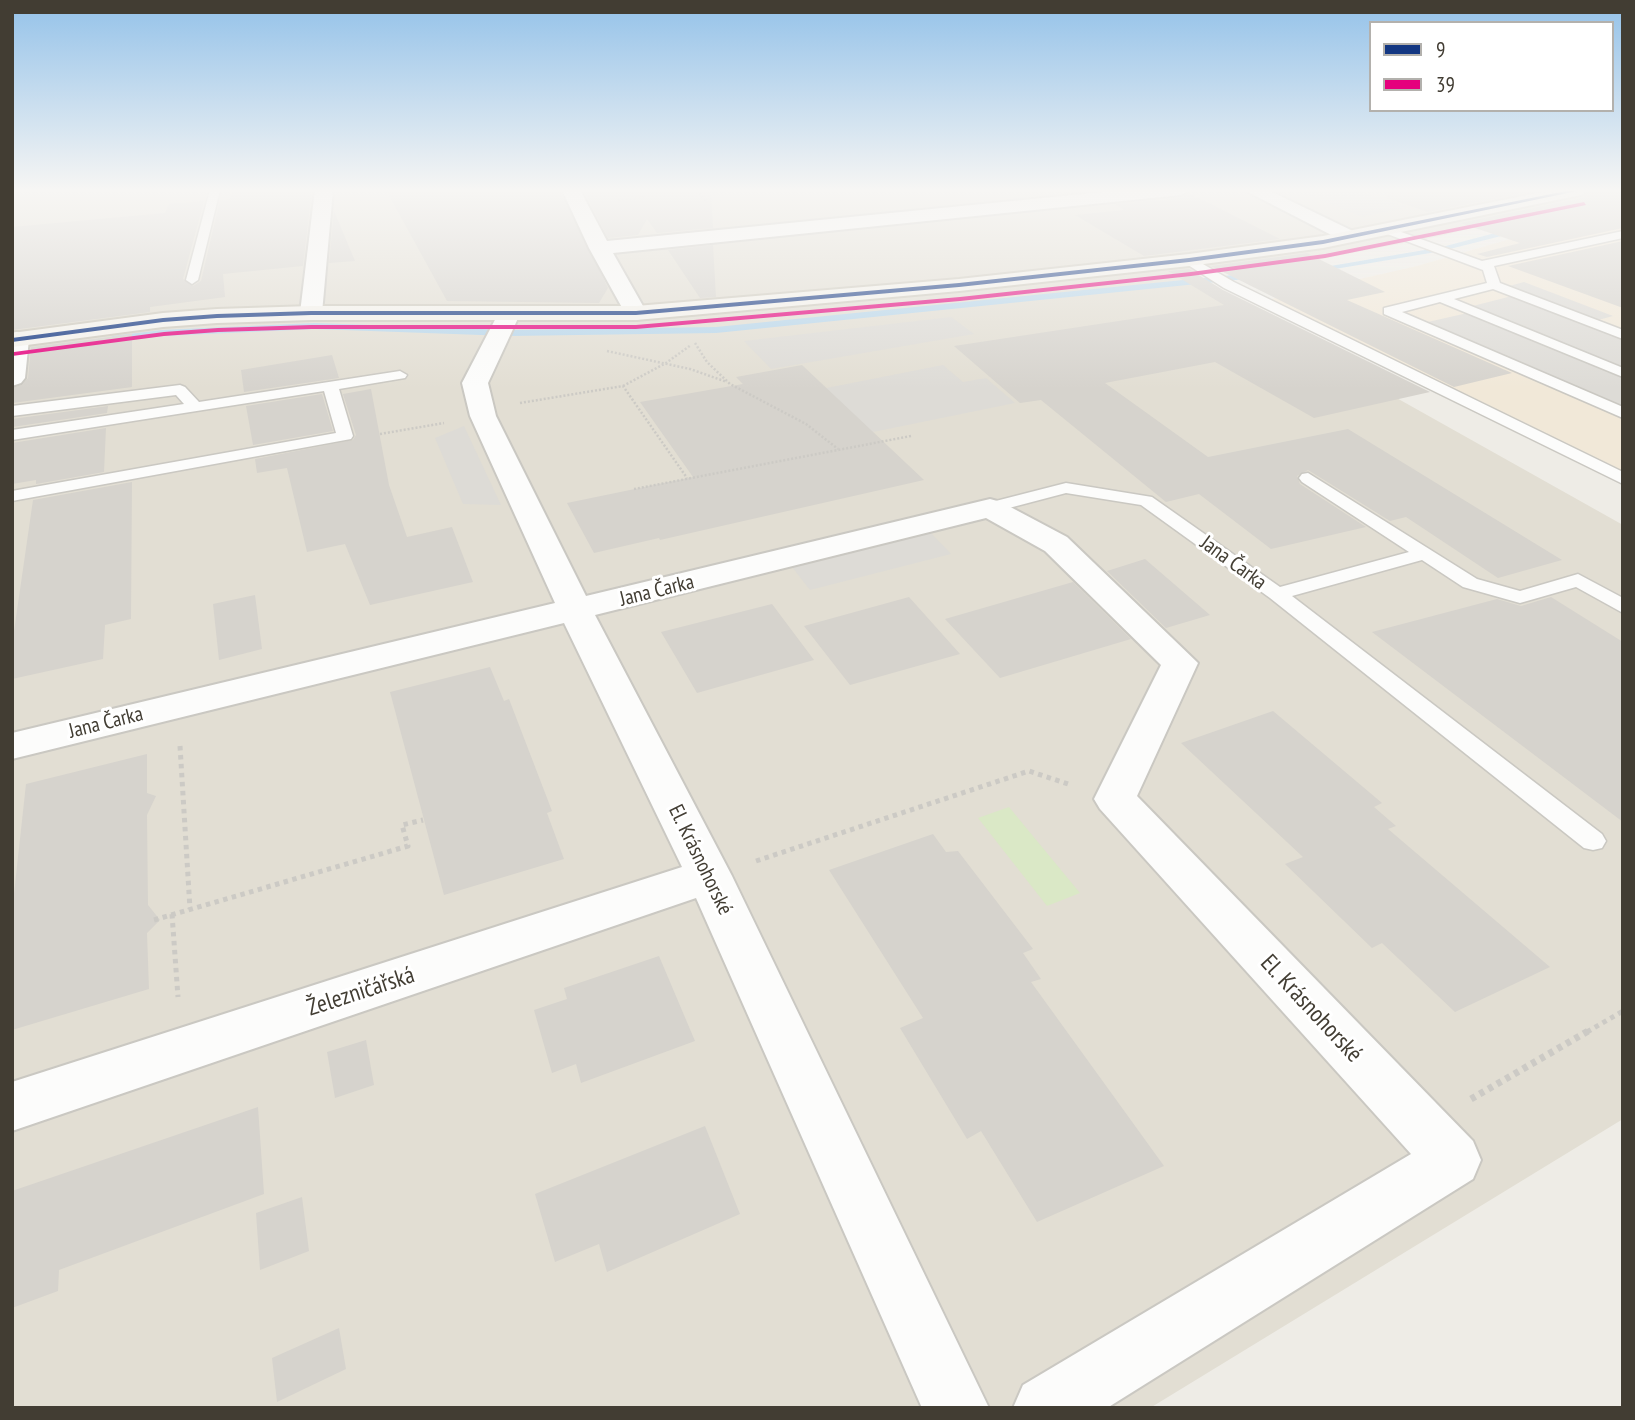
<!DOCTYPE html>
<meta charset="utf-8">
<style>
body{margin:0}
#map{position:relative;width:1635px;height:1420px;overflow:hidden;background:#eeece6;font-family:"PT Sans Narrow",sans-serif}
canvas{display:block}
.frame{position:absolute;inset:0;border:14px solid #423d33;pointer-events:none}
.legend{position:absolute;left:1369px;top:21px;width:245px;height:91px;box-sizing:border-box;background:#fff;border:2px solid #b3b1ad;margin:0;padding:9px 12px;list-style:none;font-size:21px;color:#423d33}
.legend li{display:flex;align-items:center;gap:14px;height:35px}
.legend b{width:35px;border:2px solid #b3b1ad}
</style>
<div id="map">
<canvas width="1635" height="1420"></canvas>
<div class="frame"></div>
<ul class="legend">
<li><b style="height:9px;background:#133782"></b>9</li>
<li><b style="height:9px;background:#e5007d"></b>39</li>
</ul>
</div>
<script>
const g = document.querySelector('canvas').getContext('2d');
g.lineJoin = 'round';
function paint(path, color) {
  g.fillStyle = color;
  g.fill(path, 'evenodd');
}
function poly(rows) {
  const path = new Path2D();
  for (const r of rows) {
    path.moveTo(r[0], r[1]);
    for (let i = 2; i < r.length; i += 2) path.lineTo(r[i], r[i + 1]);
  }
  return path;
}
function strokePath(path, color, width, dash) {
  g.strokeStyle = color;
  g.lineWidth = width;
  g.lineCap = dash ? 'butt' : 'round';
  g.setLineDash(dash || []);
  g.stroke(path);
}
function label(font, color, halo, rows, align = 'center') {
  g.font = font + ' "PT Sans Narrow",sans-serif';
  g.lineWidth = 6;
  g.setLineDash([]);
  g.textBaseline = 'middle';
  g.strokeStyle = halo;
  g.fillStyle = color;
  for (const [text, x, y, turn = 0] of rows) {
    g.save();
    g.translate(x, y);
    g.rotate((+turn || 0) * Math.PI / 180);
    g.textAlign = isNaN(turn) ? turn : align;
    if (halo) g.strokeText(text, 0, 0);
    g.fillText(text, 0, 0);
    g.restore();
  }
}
paint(poly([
 [12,190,1623,190,1445,235,1311,261,1181,277,1623,525,1623,1119,1150,1408,12,1408]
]), '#e2ded3');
paint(poly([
 [1623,206,1623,471,1267,300,1417,266]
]), '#f1e8d8');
paint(poly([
 [1009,807,1080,893,1047,906,978,818]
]), '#dae8c6');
paint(poly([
 [1317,190,1356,190,1408,207,1362,217,1303,193],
 [1524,282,1613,316,1591,322,1623,335,1623,413,1419,324,1472,312,1465,308,1516,295,1502,288],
 [951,317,974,334,771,369,744,341],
 [943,365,963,382,986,378,1015,403,839,439,796,394],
 [464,426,501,505,463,504,435,438],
 [931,533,951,554,810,590,792,567]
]), '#dddbd6');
paint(poly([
 [1514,228,1517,232,1442,251,1317,272,1313,269,1442,247,1514,228],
 [1253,273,1256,274,1256,278,716,333,509,336,315,329,162,336,113,342,108,339,113,336,162,330,315,323,509,330,716,327,1253,273]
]), '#b7d6eb');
paint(poly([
 [232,190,312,190,303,266,223,274,225,297,150,307,150,312,12,330,12,227,165,213,169,204,204,201,183,279,193,286,201,281,220,200,230,199],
 [386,190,560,190,608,288,599,303,447,301],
 [583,190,711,190,713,228,657,233,647,219,638,235,608,238],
 [1388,190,1538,190,1428,212,1387,198],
 [1593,190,1623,190,1623,228,1487,257,1477,254,1520,243,1460,223,1582,198],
 [1189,193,1280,239,1144,256,1075,215,1124,210,1115,204,1181,198],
 [334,211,355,261,329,263],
 [1623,241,1623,308,1508,266],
 [713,245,716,297,700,298,668,250],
 [1307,253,1385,292,1347,300,1512,373,1454,387,1211,266],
 [1189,269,1223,290,1430,392,1314,418,1215,362,1105,383,1208,457,1348,429,1562,560,1498,578,1406,517,1390,521,1308,470,1297,476,1300,484,1366,527,1271,549,1199,494,1166,502,1041,400,1020,403,954,346,1224,305,1168,271],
 [132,334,132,387,12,403,12,388,22,385,28,378,31,347],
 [332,355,339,378,244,392,241,370],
 [802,365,924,480,660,540,659,538,594,553,567,503,693,477,640,402,743,384,736,377],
 [371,389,389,485,407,537,452,527,473,582,370,605,345,544,307,552,287,468,257,473,255,459,353,440,356,435,342,391,343,394],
 [322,394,333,431,253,445,246,406],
 [108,406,107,413,12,427,12,419],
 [106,428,104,472,36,484,36,480,12,484,12,443],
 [132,482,131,619,105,625,103,659,12,679,12,645,33,500],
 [1145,559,1210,615,1166,628,1107,571],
 [1073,582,1131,639,1000,678,945,619],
 [255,595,262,649,219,660,213,604],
 [909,597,960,654,850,685,804,626],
 [1551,597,1623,642,1623,822,1372,632,1497,599,1521,606],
 [772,604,814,660,697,693,661,632],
 [490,667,504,701,509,699,552,811,547,813,564,859,444,895,390,692],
 [1273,711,1382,803,1374,807,1396,826,1388,829,1550,967,1455,1012,1382,943,1372,948,1285,864,1303,857,1181,743],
 [147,754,147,793,156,796,147,815,148,905,160,920,147,933,149,989,12,1030,12,912,26,784],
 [933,834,946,852,958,851,1033,949,1023,953,1041,979,1031,982,1164,1166,1037,1222,981,1131,967,1139,900,1028,923,1018,829,870],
 [659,956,695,1041,581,1083,576,1064,552,1073,534,1010,567,999,564,988],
 [366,1040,374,1085,335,1098,327,1052],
 [258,1107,264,1194,59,1270,58,1291,12,1308,12,1191],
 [705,1126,740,1214,607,1272,599,1244,555,1262,535,1194],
 [302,1197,309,1251,260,1270,256,1213],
 [339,1328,346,1369,277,1402,272,1358]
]), '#d6d3cd');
const service = poly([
 [210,190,220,190,198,280,192,284,186,280,210,190],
 [1382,228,1390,228,1482,261,1623,231,1623,238,1494,266,1500,283,1623,330,1623,339,1493,289,1454,299,1623,368,1623,377,1440,302,1402,312,1623,407,1623,418,1384,314,1384,308,1487,283,1483,270,1382,232,1382,228],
 [1189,256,1234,282,1623,472,1623,484,1224,288,1185,263,1183,260,1189,256],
 [400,371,407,375,405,378,339,389,353,436,351,439,12,501,12,491,336,433,324,391,12,440,12,430,184,404,176,395,12,416,12,406,180,385,185,387,199,402,400,371],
 [1308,473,1477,579,1520,591,1578,574,1623,598,1623,613,1576,587,1520,603,1463,587,1422,560,1292,596,1602,834,1606,841,1602,848,1593,850,1584,848,1270,598,1141,505,1066,493,990,513,981,508,984,504,1066,483,1152,497,1280,587,1409,552,1302,482,1299,478,1302,474,1308,473]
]);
const minor = poly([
 [315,190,333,190,322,313,319,318,311,320,303,318,300,313,315,190],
 [562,190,580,190,607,241,1124,190,1190,190,1181,195,613,253,647,313,644,318,636,320,628,318,625,313,589,248,562,190],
 [1244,190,1268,190,1357,233,1360,237,1357,241,1343,241,1244,190],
 [509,307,517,309,520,314,488,383,496,416,586,596,990,499,1001,502,1067,537,1198,663,1137,796,1473,1141,1481,1160,1473,1179,1107,1408,1013,1408,1023,1385,1411,1154,1100,809,1094,799,1161,665,1045,551,986,518,595,615,732,876,989,1408,922,1408,696,898,12,1131,12,1082,682,867,564,623,12,759,12,733,555,603,470,416,462,383,498,314,501,309,509,307],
 [17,332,25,334,29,339,25,378,21,383,12,386,12,333,17,332]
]);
const secondary = poly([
 [1553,190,1590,190,1581,195,1323,248,1189,266,959,291,636,320,311,320,217,323,163,327,12,347,12,333,163,313,217,309,311,306,636,306,959,279,1189,254,1323,236,1553,190]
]);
strokePath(service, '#cac8c2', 3);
strokePath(minor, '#cac8c2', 4);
strokePath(secondary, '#cecabe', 4);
strokePath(poly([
 [697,190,706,201],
 [618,200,646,197],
 [695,343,707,362,730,384,806,424,838,449],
 [607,351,690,369,727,382],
 [623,386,666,363,691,345],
 [520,403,623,386,687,478],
 [380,434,444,423],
 [634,489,911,436]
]), '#cccac5', 2.5, [2, 2]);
strokePath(poly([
 [180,746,190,909],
 [756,861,1029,771,1071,785],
 [172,914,178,997],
 [154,920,408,846,402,825,423,820],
 [1587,1032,1623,1011]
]), '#cccac5', 5, [4.5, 4.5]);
strokePath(poly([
 [1471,1099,1590,1030]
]), '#cccac5', 7, [5, 5]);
paint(service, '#fcfcfb');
paint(minor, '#fcfcfb');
paint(secondary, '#f5f3ed');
paint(poly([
 [1571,190,1582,190,1323,244,1189,262,959,287,636,315,311,315,217,318,163,322,12,342,12,338,163,318,217,314,311,311,636,311,959,283,1189,258,1323,240,1571,190]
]), '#133782');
paint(poly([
 [1584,202,1586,205,1325,258,1191,276,960,301,636,329,311,329,218,332,164,336,12,356,12,352,14,352,164,332,218,328,311,325,636,325,960,297,1191,272,1325,254,1584,202]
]), '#e5007d');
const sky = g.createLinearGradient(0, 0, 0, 389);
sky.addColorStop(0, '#94c2e9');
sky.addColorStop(0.49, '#f7f6f4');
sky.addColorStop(1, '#f7f6f400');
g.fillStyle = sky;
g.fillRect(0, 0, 1635, 389);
label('21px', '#423d33', '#fff', [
 ["Jana Čarka",1233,563,36],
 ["Jana Čarka",657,591,-14],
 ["Jana Čarka",106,723,-14],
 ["El. Krásnohorské",700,860,64]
]);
label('24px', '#423d33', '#fff', [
 ["Železničářská",361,992,-18],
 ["El. Krásnohorské",1311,1009,47]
]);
</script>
